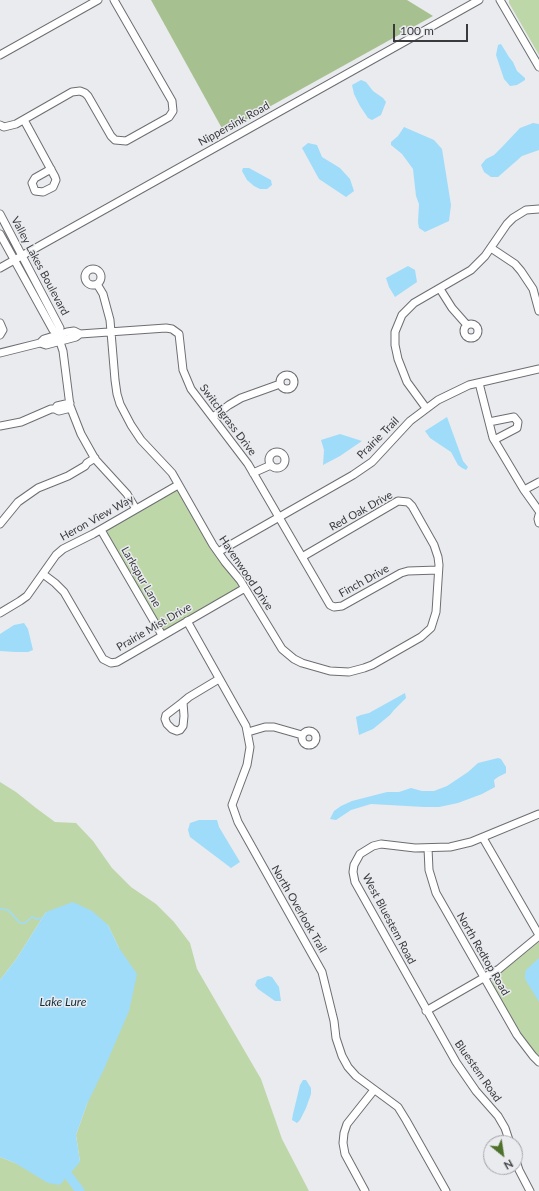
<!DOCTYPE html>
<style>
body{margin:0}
#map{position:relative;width:539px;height:1191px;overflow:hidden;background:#e9ebef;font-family:Lato,sans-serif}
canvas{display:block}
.north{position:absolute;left:483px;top:1135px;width:40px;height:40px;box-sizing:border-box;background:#e9ebef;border:1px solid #a3a4a7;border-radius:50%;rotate:150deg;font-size:11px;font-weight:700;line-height:16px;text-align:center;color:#3a3a3c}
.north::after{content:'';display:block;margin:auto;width:14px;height:18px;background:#4d712a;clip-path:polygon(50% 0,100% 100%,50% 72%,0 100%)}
.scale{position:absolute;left:393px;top:24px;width:75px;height:18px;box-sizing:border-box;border:2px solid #3a3a3c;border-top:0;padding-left:5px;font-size:12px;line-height:14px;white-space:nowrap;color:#3a3a3c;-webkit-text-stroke:3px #e9ebef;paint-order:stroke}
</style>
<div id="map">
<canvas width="539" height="1191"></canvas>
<div class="north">N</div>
<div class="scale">100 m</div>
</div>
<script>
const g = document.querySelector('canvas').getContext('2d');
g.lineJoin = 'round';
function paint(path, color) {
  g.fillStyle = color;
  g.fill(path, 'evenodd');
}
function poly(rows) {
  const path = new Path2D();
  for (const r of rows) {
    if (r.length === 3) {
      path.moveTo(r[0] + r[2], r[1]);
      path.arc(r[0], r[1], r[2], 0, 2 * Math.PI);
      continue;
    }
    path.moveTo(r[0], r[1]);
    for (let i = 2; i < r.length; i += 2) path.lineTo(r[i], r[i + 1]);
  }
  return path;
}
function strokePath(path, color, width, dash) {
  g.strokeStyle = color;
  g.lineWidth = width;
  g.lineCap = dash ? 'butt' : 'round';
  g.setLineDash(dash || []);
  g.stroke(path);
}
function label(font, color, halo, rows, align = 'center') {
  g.font = font + ' Lato,sans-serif';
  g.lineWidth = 3;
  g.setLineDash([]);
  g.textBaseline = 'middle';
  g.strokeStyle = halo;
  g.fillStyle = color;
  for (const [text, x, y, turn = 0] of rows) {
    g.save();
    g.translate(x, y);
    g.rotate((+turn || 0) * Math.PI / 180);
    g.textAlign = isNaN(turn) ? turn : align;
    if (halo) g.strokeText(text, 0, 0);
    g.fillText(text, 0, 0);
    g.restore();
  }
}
paint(poly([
 [509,0,539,0,539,55,509,3],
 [178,489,241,587,164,631,105,530],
 [0,782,16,792,36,808,55,822,76,823,93,841,112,868,131,887,156,904,174,922,190,943,197,969,261,1079,282,1139,309,1191,0,1191,0,1157,15,1163,80,1162,76,1135,87,1104,119,948,108,925,46,912,17,958,0,980],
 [539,942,539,1058,523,1038,493,986,492,980]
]), '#bed7a9');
paint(poly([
 [151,0,407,0,433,16,224,132]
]), '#a6c18f');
paint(poly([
 [501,44,509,57,513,62,517,71,525,78,525,80,517,85,510,86,504,79,496,55,498,45],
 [361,80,366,82,373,91,383,98,386,102,381,115,372,120,368,118,360,106,354,94,352,85],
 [533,123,539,124,539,150,522,156,498,177,491,177,484,172,481,165,486,159,494,155,503,146,520,128],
 [404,127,434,140,442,149,451,205,449,221,425,232,419,228,418,222,419,204,416,196,413,169,402,154,391,145,391,142,398,136],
 [308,143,317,145,322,157,340,168,350,179,354,191,346,197,319,179,302,148],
 [243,168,249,168,271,180,272,185,267,189,260,189,254,186,247,180,242,171],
 [408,266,415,270,417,282,395,297,389,287,386,278],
 [447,417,463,461,468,467,466,470,462,468,458,465,451,452,430,438,425,431],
 [340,434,362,441,340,456,323,465,324,450,321,440],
 [24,623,28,629,33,650,28,652,15,652,0,651,0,634,14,625],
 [405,693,406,698,394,710,390,715,373,729,359,735,356,717,361,715,369,713],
 [498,758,501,759,506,767,506,773,498,777,494,780,495,787,482,794,458,803,439,807,424,807,371,804,351,810,336,820,330,819,334,811,341,806,352,801,387,792,399,792,411,788,422,791,434,791,447,786,468,772,478,763],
 [199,820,217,820,219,827,240,862,231,868,190,837,188,830,190,823],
 [73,902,92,911,108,925,119,948,137,974,129,1011,104,1069,87,1104,76,1135,80,1162,60,1185,48,1183,15,1163,0,1157,0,980,17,958,46,912],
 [539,958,539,1002,525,979,525,974,526,970],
 [268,976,272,977,279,987,281,1001,275,1001,258,989,255,985,257,980],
 [303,1080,306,1080,311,1088,311,1094,306,1108,300,1120,297,1123,292,1120,293,1114,300,1085]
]), '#9fdcfa');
strokePath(poly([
 [0,909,8,910,20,923,25,923,32,917,37,919,42,918]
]), '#9fdcfa', 1.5);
strokePath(poly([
 [62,1167,80,1191]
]), '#9fdcfa', 9);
const minor = poly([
 [500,0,539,67],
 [0,55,98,0],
 [24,120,55,177,56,180,53,187,43,192,35,191,32,183,35,178,51,169],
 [0,125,4,127,16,124,72,92,80,91,85,93,88,96,111,136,115,140,126,141,169,117,173,111,172,101,114,0],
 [0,214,60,328,57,333],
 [0,234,53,330,57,333],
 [491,248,515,264,521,271,533,289,539,311],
 [0,268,479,0],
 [93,277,8],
 [97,284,103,294,110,320,115,380,117,394,120,404,131,425,141,440,172,473,213,545,225,562,240,580,282,649,294,659,302,663,330,671,349,672,364,668,372,665,421,637,431,628,436,612,439,565,438,557,434,545,412,506,408,502,398,501,302,557],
 [440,289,452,308,467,325],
 [0,323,3,330,0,335],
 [471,331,7],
 [57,333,63,351,70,406,81,434,95,459,127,494,136,509],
 [80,334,166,328,172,329,179,334,183,370,191,389,248,464,330,605,334,607,342,606,401,573,408,571,438,570],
 [40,343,46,345,76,337,80,334],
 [0,353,40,343,44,339,67,332,74,331,80,334],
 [287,382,7],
 [479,383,493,438,524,490,539,511],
 [426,408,407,382,398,359,395,345,395,332,402,315,414,303,471,270,485,256,507,224,513,218,526,210,539,209],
 [55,409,57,406,70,403],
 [213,417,229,405,241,398,280,384],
 [489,422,514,417,518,422,517,428,494,440],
 [0,426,21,422,51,409,55,409,59,411,71,408],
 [277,460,8],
 [253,473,271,465],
 [524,490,539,482],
 [539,515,538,519,539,523],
 [0,524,18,502,38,488,68,476,85,466,87,463,95,458],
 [101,530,162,635],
 [218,552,353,475,372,462,410,421,438,400,469,385,539,369],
 [43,574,55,583,64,592,103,659,111,663,117,662,245,588],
 [0,613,20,601,27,596,56,555,63,549,93,534,178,485],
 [187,621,246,726,250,747,247,765,232,805,238,822,322,972,334,1021,336,1038,342,1056,348,1067,356,1076,398,1107,406,1120,446,1191],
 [183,702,184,716,183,726,180,730,177,731,172,729,167,724,165,719,166,715,183,702],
 [183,702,189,697,219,679],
 [309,738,7],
 [248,732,265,727,274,727,302,735],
 [483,838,539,935],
 [428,848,429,870,436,893,517,1035,533,1056,539,1062],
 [426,1011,499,969,539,936],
 [510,1143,505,1128,498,1116,476,1091,456,1062,355,882,353,872,354,865,360,854,373,846,381,844,415,848,450,847,471,842,539,814],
 [515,1158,519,1170,530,1191],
 [365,1191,345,1154,343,1143,344,1133,347,1124,374,1090]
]);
strokePath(minor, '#6d6e72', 9);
strokePath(minor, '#fff', 7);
label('11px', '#3a3a3c', '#e9ebef', [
 ["Nippersink Road",234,124,-29],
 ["Valley Lakes Boulevard",40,266,62],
 ["Switchgrass Drive",228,420,53],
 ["Prairie Trail",378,438,-45],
 ["Red Oak Drive",361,511,-29],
 ["Heron View Way",97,518,-29],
 ["Havenwood Drive",246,573,56],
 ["Larkspur Lane",141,577,60],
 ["Finch Drive",364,581,-29],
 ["Prairie Mist Drive",154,627,-30],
 ["North Overlook Trail",299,909,60],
 ["West Bluestem Road",389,919,62],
 ["North Redtop Road",483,954,60],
 ["Bluestem Road",478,1071,55]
]);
label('italic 12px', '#102d3a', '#e9ebef', [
 ["Lake Lure",63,1002]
]);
</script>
